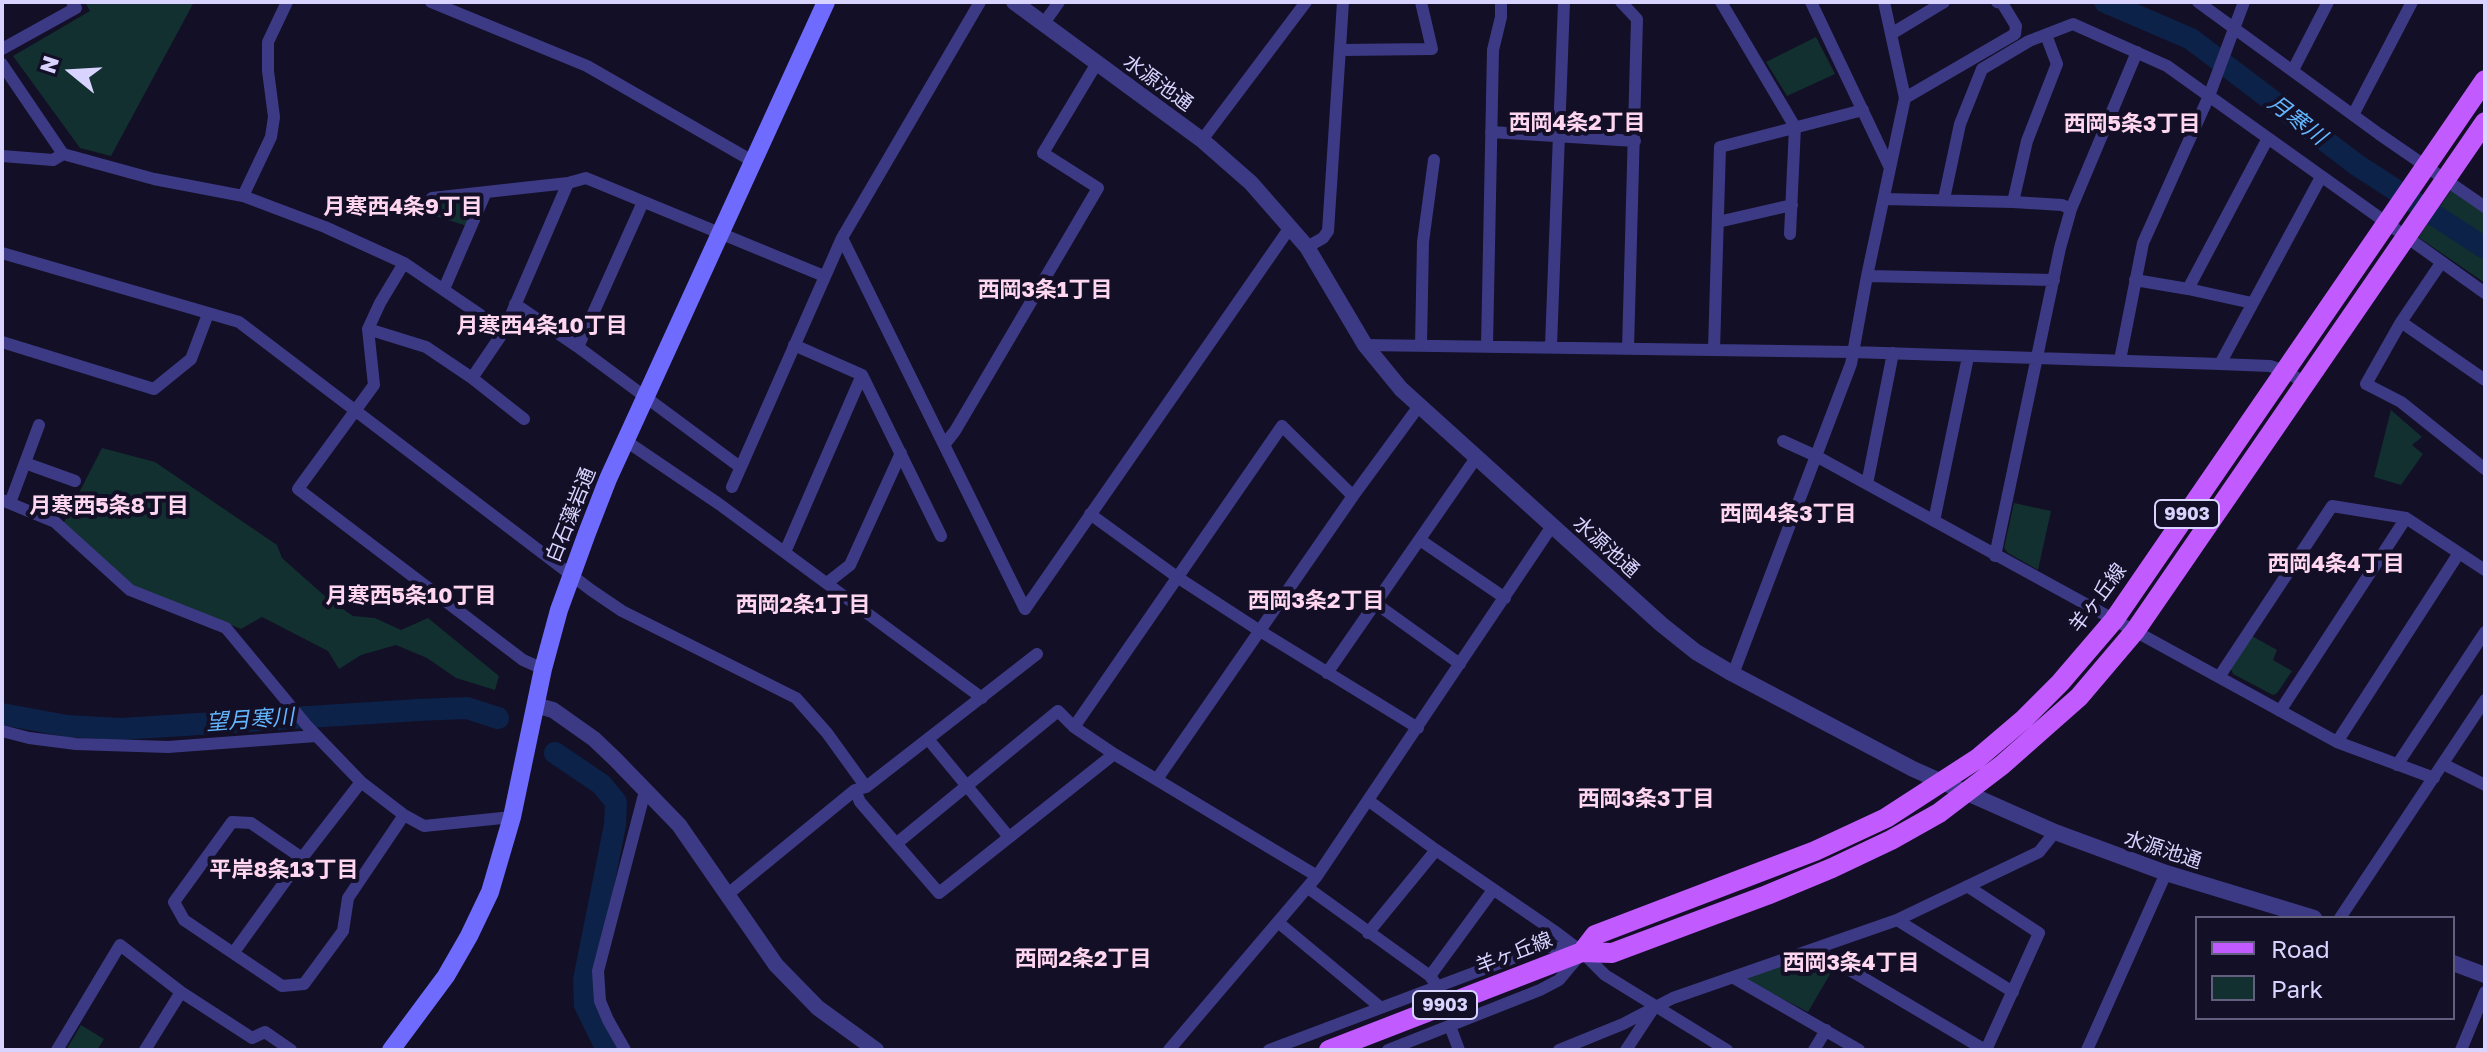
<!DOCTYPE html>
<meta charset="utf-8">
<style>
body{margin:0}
#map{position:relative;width:2487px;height:1052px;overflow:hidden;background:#130f26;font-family:"Golos Text",sans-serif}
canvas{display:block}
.frame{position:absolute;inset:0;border:4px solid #d9d4ff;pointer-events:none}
.legend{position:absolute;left:2195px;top:916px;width:260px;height:104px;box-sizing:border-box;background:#130f26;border:2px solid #625e7d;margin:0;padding:10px 14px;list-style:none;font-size:24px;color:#d9d4ff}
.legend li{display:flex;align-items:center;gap:16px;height:40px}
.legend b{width:40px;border:2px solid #625e7d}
.north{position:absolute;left:32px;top:32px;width:80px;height:80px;-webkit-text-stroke:6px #130f26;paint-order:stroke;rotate:288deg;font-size:22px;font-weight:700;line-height:32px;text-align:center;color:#d9d4ff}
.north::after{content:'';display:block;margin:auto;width:28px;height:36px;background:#d9d4ff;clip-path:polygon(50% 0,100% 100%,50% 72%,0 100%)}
</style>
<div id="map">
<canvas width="2487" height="1052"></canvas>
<div class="frame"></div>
<ul class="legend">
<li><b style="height:10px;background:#c25bff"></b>Road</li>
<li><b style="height:22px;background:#12302f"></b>Park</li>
</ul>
<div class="north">N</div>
</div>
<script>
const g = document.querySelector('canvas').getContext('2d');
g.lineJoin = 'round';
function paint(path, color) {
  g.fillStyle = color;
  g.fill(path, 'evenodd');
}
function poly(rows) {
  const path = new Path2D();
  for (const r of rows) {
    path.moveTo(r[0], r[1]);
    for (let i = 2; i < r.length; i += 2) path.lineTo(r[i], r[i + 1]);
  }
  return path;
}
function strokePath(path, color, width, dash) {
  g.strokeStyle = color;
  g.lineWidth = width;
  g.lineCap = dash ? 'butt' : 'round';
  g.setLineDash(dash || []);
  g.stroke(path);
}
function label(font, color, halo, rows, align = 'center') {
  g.font = font + ' "Golos Text","Noto Sans JP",sans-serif';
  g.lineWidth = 8;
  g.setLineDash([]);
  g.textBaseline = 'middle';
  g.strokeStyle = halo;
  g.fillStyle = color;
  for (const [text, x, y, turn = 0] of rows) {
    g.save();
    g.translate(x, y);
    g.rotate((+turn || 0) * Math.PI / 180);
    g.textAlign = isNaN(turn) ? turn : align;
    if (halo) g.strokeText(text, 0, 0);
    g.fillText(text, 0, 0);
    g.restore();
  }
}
paint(poly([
 [85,2,194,2,111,156,80,148,13,56,90,11],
 [1816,37,1835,74,1787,96,1766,62],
 [2452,189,2485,211,2485,283,2418,237],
 [475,200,476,202,467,226,432,215,432,204],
 [2391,410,2422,437,2412,445,2423,454,2401,485,2374,477],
 [102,448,155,462,277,545,282,558,327,598,353,616,375,618,401,630,428,618,499,676,495,690,456,678,427,658,396,645,361,655,339,669,328,651,262,617,241,629,132,585,63,524],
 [2014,503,2051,511,2038,570,2008,553,2004,548],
 [2252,636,2277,650,2273,660,2292,671,2277,693,2273,695,2233,674,2231,669],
 [1808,956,1833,969,1808,1012,1744,979],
 [81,1025,104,1039,97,1050,66,1050]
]), '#12302f');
strokePath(poly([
 [2105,2,2191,39,2357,165,2485,248],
 [2,714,67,726,121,729,418,710,467,708,498,718],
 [555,753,601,784,616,802,615,825,584,980,585,1005,607,1050]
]), '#0c2248', 22);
strokePath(poly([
 [431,2,587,66,754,162],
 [1621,2,1637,19,1628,349],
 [1721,2,1795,127,1790,234],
 [1811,2,1890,168],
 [2198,2,2379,134,2485,207],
 [1044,23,1059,2],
 [1891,34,1944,2],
 [2,49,76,8,72,2],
 [1341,50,1432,49,1421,2],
 [2,64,63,154,154,179,243,196,325,227,404,263,504,331],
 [2293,70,2328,2],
 [1905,98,2015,34,2016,26,2002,3,1997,2],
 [2353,115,2412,2],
 [1491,132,1635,141],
 [1202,140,1306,2],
 [2,156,53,160,63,154],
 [243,196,271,137,274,117,268,71,268,42,287,2],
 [432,198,568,183],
 [1884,199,2013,202,2062,205,2071,209],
 [1944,199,1960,124,1982,69,2029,41,2073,24,2167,66,2485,293],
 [2013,202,2027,141,2057,64,2046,35],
 [1718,222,1792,205],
 [842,238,1025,609,1291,226],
 [1307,247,1323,238,1328,231,1343,2],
 [2,253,239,322,591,590,622,611,796,698,827,733,866,787],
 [404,263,380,303,368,329,374,385,298,489,523,660,543,669],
 [2441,263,2401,322,2366,384,2401,402,2485,469],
 [1867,276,2054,280],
 [2135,280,2188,289,2268,138],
 [444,289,485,194],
 [2188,289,2252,303],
 [515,304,578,347,740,467],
 [2401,322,2485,380],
 [368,329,426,347,472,378],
 [2,342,154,389,191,359,208,314],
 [794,345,862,375,941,536],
 [1365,345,1852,352,2220,364,2270,366,2285,371,2305,383],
 [1421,345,1423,242,1434,160],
 [1487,345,1493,50,1501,17,1501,2],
 [1551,346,1564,2],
 [578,347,643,202],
 [1714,350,1720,147,1863,110],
 [2120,360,2143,243,2209,96,2244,2],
 [2220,364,2321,177],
 [524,419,472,378,504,331,568,183,586,178,824,276],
 [626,441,719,504,982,698],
 [1783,441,1816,456,2337,742,2434,778],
 [944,445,955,431,1098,188,1043,153,1097,63],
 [25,463,75,481],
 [1867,484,1893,353],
 [732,487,842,238,980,2],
 [2,500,55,522,130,590,226,628,308,727,361,782,404,815,424,826,512,817],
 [10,503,39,425],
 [1090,514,1177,577,1260,631,1418,728],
 [1934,521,1968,357],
 [1420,540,1505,598],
 [785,552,862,375],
 [1995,556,2060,248,2071,209,2137,52],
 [827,583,850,565,901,453],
 [1375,603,1460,664],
 [1327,673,1476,458],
 [1733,674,1851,364,1867,276,1905,98,1884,2],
 [2219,677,2332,506,2406,518,2485,570],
 [2280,711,2406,518],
 [1074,727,1282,426,1353,496],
 [2,731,29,738,76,744,168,747,316,736],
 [928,739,1009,837],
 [2337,742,2459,553],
 [1114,754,1317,876],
 [2443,764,2485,785],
 [2397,765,2485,632],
 [1157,779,1353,496,1419,406],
 [855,790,860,802,939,893,1114,754,1074,727,1058,711,897,843],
 [1369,801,1436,850,1557,933,1582,952,1605,975,1727,1050],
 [302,858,251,823,232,822,174,902,184,920,282,986,304,984,343,931,348,898,404,815],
 [1967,886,2039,933,1986,1050],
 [1308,888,1430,976,1437,986],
 [728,894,855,790,866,787,1037,654],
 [2340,918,2485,700],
 [1897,920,2013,992],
 [1279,923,1380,1007],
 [1368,933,1436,850],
 [1816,950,1985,1050],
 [234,952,302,858,361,782],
 [1430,976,1493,890],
 [1734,978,1859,1050],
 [1450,1026,1459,1050],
 [57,1050,120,945,181,992,252,1038,265,1032,291,1050],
 [145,1050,181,992],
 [625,1050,608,1020,600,1001,598,971,645,791],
 [1169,1050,1317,876,1552,526],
 [1269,1050,1545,946,1575,951],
 [1388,1050,1540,990,1559,980,1580,955],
 [1559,1050,1623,1024,1673,998,1897,920,2039,852,2055,832],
 [1626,1050,1653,1009],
 [1814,1050,1826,1030],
 [2087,1050,2166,873],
 [2461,1050,2485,992]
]), '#3d3a85', 12);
strokePath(poly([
 [1014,2,1202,140,1251,183,1307,247,1365,345,1401,389,1661,624,1696,652,1733,674,1913,769,2055,832,2166,873,2314,918],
 [535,705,553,710,594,739,615,759,679,825,776,965,818,1008,876,1050],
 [2453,963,2485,975]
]), '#3d3a85', 16);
strokePath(poly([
 [391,1050,446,976,469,936,490,892,512,817,543,669,559,610,587,533,608,479,826,2]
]), '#6f6bff', 18);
strokePath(poly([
 [1582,952,1595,935,1815,851,1886,818,1977,759,2024,719,2060,683,2114,620,2485,80],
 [1329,1050,1582,952,1612,953,1767,895,1832,868,1891,840,1939,813,2002,765,2079,697,2135,631,2485,122]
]), '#c25bff', 20);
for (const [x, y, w] of [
 [2187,514,64],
 [1445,1005,64]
]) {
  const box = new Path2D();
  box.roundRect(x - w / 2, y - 14, w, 28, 6);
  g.fillStyle = '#130f26';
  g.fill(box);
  strokePath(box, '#d9d4ff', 2);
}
label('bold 18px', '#d9d4ff', null, [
 ["9903",2187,514],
 ["9903",1445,1005]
]);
label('20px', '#d9d4ff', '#130f26', [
 ["水源池通",1158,83,36],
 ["白石藻岩通",571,515,-68],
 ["水源池通",1606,547,42],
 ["羊ヶ丘線",2098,598,-53],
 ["水源池通",2163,850,18],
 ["羊ヶ丘線",1514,953,-21]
]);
label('italic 22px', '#62b6ff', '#130f26', [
 ["月寒川",2297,120,37],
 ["望月寒川",250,720,-4]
]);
label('bold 22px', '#ffd6f0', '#130f26', [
 ["西岡4条2丁目",1577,123],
 ["西岡5条3丁目",2132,124],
 ["月寒西4条9丁目",403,207],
 ["西岡3条1丁目",1045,290],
 ["月寒西4条10丁目",542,326],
 ["月寒西5条8丁目",109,506],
 ["西岡4条3丁目",1788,514],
 ["西岡4条4丁目",2336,564],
 ["月寒西5条10丁目",411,596],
 ["西岡3条2丁目",1316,601],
 ["西岡2条1丁目",803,605],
 ["西岡3条3丁目",1646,799],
 ["平岸8条13丁目",284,870],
 ["西岡2条2丁目",1083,959],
 ["西岡3条4丁目",1851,963]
]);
</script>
